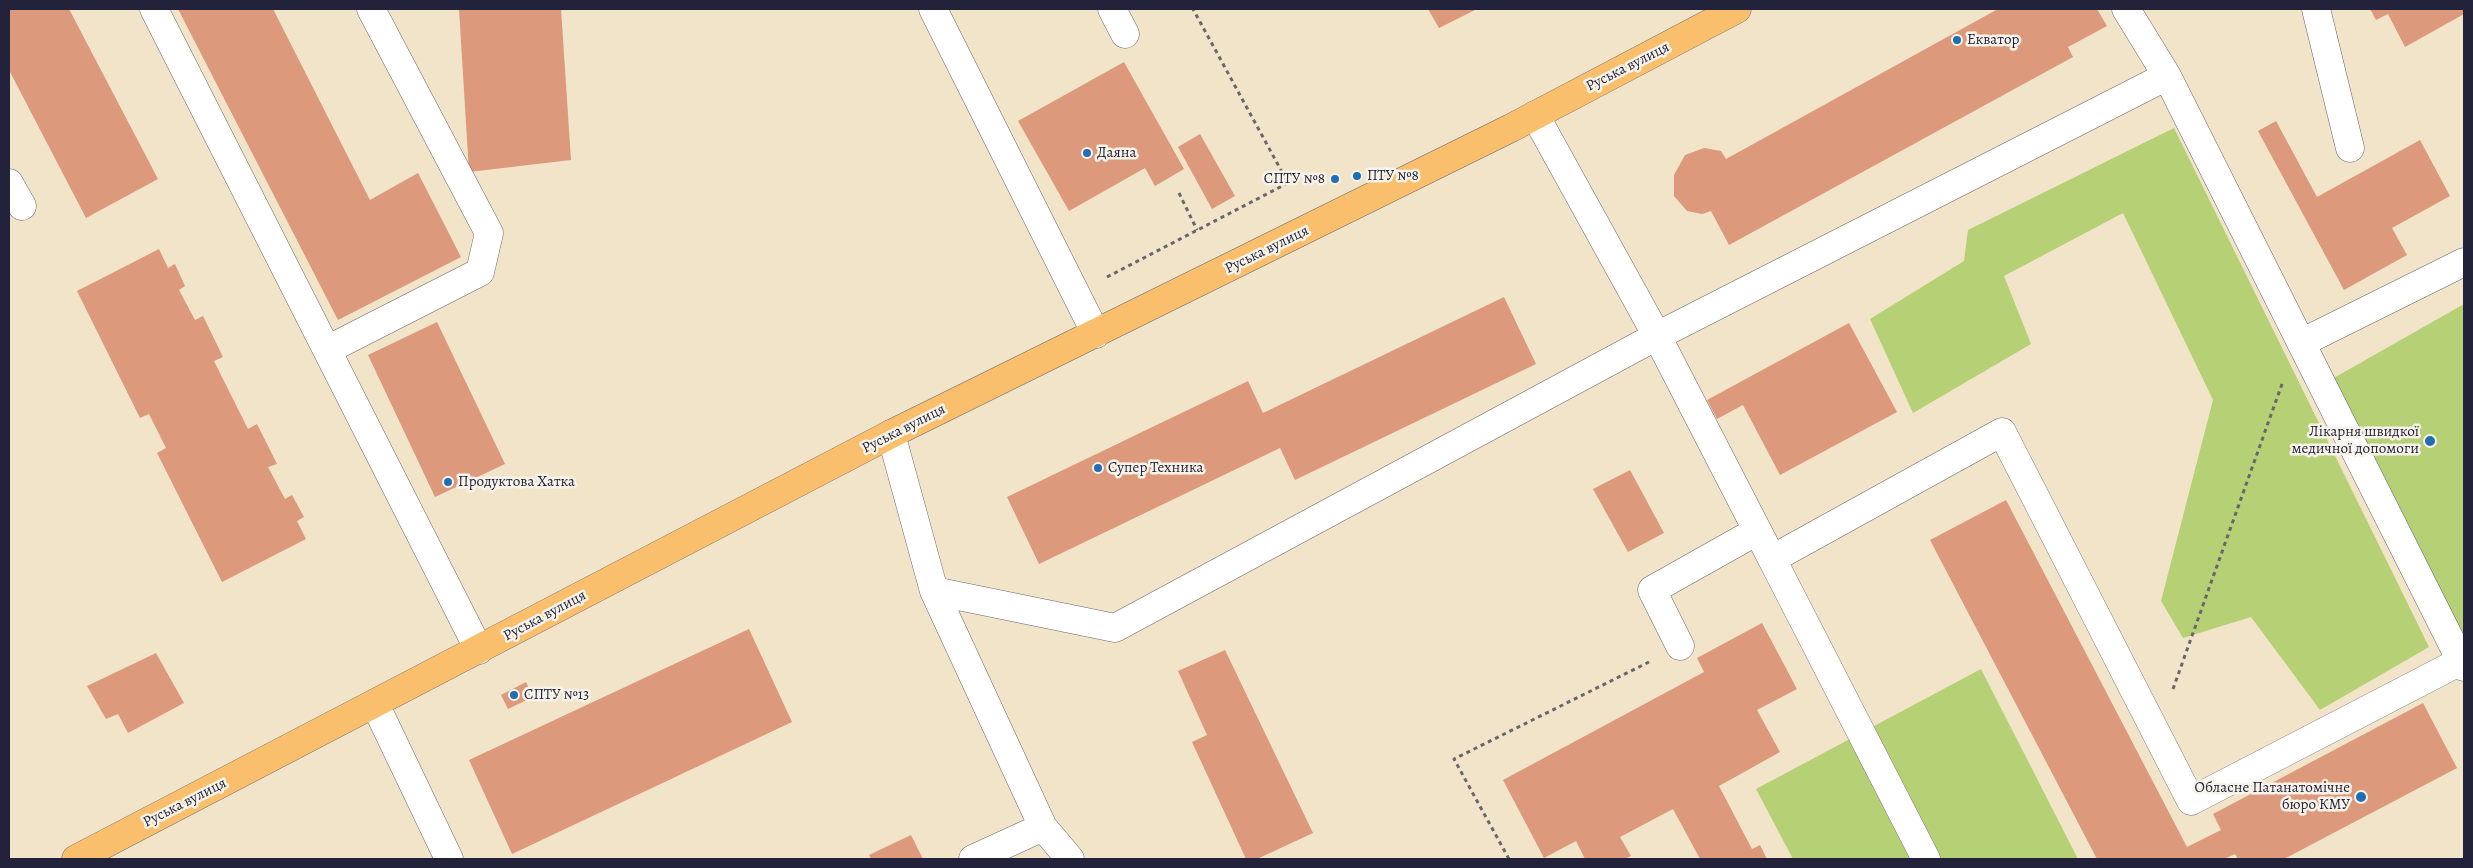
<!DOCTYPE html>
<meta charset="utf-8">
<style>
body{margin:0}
#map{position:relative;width:2473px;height:868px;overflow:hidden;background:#f1e4c9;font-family:Alegreya,serif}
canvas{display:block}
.frame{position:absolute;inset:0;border:10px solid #22223b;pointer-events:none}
</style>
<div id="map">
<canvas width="2473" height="868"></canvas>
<div class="frame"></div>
</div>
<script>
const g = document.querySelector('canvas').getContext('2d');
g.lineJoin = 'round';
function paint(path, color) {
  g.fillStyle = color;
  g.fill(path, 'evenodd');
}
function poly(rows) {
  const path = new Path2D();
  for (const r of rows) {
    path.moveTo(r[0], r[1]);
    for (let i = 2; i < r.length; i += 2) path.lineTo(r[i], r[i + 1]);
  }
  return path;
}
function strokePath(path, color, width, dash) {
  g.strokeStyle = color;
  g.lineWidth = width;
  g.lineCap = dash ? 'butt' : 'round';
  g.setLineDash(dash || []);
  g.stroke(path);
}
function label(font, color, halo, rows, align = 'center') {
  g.font = font + ' Alegreya,serif';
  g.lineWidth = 5;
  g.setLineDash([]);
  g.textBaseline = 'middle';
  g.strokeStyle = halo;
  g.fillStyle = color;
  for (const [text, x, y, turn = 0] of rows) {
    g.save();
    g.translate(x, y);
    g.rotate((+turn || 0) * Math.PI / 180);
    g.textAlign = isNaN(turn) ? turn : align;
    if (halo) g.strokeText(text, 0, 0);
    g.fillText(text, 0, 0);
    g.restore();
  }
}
paint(poly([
 [2174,128,2429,647,2320,710,2251,617,2183,638,2161,601,2213,400,2123,213,2004,276,2031,344,1913,413,1870,319,1964,261,1968,230],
 [2464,304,2464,640,2332,379],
 [1981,669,2078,859,1793,859,1756,789]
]), '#b6d075');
paint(poly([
 [9,9,69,9,158,179,86,218,9,70],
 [178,9,273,9,370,200,418,173,461,257,338,320],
 [459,9,561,9,571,160,469,172],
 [1428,9,1477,9,1439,28],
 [1998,9,2097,9,2107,26,2068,47,2073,57,1729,245,1711,211,1702,214,1687,211,1674,196,1674,175,1685,155,1704,148,1721,151,1726,159],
 [2370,9,2464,9,2464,14,2405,47,2388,14,2376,20],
 [1124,62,1184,169,1155,186,1145,168,1069,211,1018,121],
 [2276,121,2317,197,2420,140,2450,196,2392,228,2407,255,2344,290,2258,131],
 [1200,134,1235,196,1212,209,1178,147],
 [159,249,168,268,175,264,185,286,179,290,195,320,203,316,223,357,214,361,248,429,257,424,277,464,268,467,285,499,292,495,304,517,297,521,306,539,222,582,157,453,166,448,149,414,140,418,77,291],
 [1504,297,1536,364,1295,480,1280,448,1039,564,1007,497,1248,381,1263,413],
 [437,322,505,464,435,497,368,355],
 [1849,323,1897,412,1780,475,1743,405,1717,419,1707,400],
 [1630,470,1664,533,1628,552,1593,489],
 [2006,500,2187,847,2221,830,2213,814,2423,703,2457,768,2284,859,2238,859,2235,854,2224,859,2097,859,1930,540],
 [1762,623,1797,689,1757,710,1780,752,1719,786,1752,849,1760,845,1767,859,1700,859,1673,809,1620,837,1631,856,1624,859,1585,859,1576,841,1544,858,1503,780,1704,672,1697,658],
 [749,629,792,722,512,854,469,760],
 [1225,650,1313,833,1257,859,1246,859,1192,742,1207,735,1178,671],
 [156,653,184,703,128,733,118,714,106,719,87,686],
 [526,682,533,697,508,709,501,695],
 [911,835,923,859,871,859,869,855]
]), '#dc997c');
const minor = poly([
 [154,9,479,650],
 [933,9,1096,334],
 [1112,9,1125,34],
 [2316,9,2350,148],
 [2167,76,2464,667],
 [1535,115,1657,336,2167,76,2126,9],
 [9,183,22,206],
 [2301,343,2464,262],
 [327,350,480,272,489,233,371,9],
 [891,434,934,591,1043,827,1070,859],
 [1772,559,1926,859],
 [934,591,1115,628,1657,336,1772,559,2002,432,2191,801,2461,661],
 [1680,646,1652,590,1757,531],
 [375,704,449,859],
 [973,859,1043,827]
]);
const major = poly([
 [76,859,891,434,1511,128,1737,9]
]);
strokePath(minor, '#6a666d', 29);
strokePath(major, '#6a666d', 29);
strokePath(poly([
 [1179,193,1197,230],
 [1107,277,1288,183,1193,9],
 [2173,689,2282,384],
 [1509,859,1454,759,1649,662]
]), '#6a666d', 3, [4, 4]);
strokePath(minor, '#fff', 28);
strokePath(major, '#f9bf6c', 28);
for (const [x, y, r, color] of [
 [1957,40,5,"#1f6fb2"],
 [1087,153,5,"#1f6fb2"],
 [1357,176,5,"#1f6fb2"],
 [1335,179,5,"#1f6fb2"],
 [2430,441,6,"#1f6fb2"],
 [1098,468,5,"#1f6fb2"],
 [448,482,5,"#1f6fb2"],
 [514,695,5,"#1f6fb2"],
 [2361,797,6,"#1f6fb2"]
]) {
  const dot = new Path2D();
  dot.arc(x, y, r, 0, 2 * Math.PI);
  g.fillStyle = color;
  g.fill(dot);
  strokePath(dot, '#f7f3e8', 2);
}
label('15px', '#22223b', '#f7f3e8', [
 ["Екватор",1967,40],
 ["Даяна",1097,153],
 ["ПТУ №8",1367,176],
 ["СПТУ №8",1325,179,"right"],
 ["Лікарня швидкої",2419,432,"right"],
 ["медичної допомоги",2419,449,"right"],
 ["Супер Техника",1108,468],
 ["Продуктова Хатка",458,482],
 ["СПТУ №13",524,695],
 ["Обласне Патанатомічне",2350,788,"right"],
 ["бюро КМУ",2350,805,"right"]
], 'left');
label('15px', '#22223b', '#f7f3e8', [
 ["Руська вулиця",1628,67,-27],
 ["Руська вулиця",1267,250,-26],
 ["Руська вулиця",904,429,-27],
 ["Руська вулиця",545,616,-28],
 ["Руська вулиця",185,803,-27]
]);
</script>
